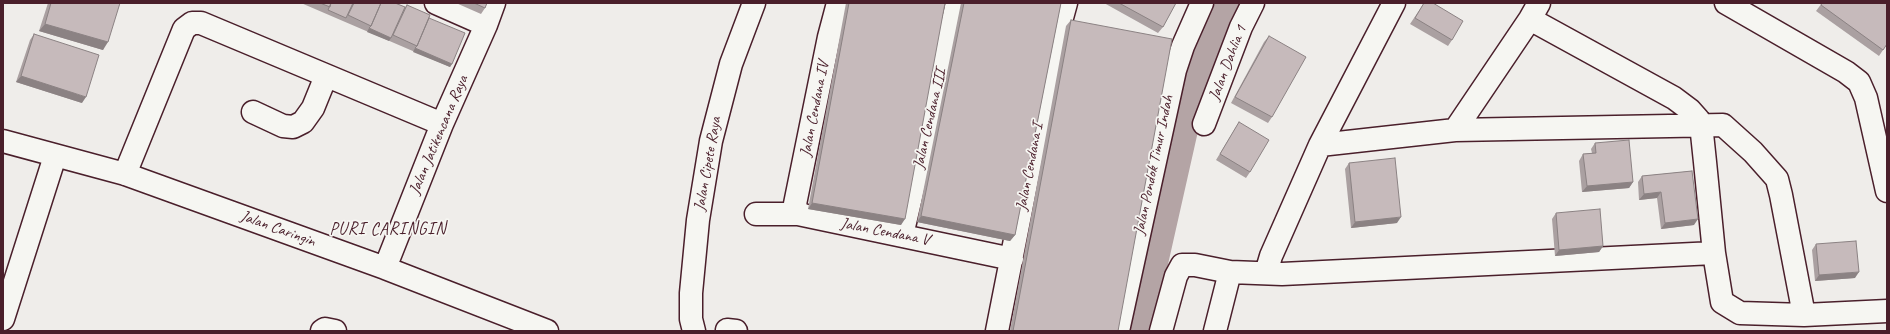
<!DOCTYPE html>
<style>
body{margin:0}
#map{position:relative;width:1890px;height:334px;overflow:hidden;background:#efedea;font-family:Caveat,sans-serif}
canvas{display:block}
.frame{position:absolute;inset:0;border:4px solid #4a1f2b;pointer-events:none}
</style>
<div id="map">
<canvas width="1890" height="334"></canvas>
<div class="frame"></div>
</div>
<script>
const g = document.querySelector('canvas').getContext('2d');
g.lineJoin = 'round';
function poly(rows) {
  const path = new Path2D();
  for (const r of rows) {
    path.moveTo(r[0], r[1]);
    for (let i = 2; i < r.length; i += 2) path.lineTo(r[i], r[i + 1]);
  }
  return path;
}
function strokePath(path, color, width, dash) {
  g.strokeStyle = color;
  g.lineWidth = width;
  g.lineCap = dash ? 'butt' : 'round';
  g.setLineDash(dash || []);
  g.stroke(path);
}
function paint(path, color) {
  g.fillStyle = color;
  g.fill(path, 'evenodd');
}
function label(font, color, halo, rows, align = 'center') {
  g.font = font + ' Caveat,sans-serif';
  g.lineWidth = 3.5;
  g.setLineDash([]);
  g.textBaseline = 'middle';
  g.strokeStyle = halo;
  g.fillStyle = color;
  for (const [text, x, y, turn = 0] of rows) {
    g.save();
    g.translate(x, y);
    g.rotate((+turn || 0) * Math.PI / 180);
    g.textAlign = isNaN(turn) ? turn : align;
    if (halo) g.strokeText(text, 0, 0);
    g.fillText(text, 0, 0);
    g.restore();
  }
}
strokePath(poly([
 [1141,331,1147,294,1195,81,1216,24,1228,3]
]), '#b4a4a5', 28);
const minor = poly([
 [436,3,486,25],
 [1726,3,1846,72,1859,82,1866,98,1887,191],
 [1530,19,1674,98,1690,110,1698,119,1701,124,1705,162,1714,253,1722,302,1740,313,1804,315,1887,311],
 [253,112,283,126,293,127,303,122,313,108,326,76],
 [1204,124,1241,27,1253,3],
 [1455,130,1530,19,1539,3],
 [3,141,125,174,385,268,547,331],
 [1320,145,1455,130,1723,125,1753,152,1777,179,1781,195,1804,315],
 [125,174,184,29,192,23,201,23,442,124],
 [756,214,798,214,1012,259],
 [798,214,795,204,829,37,838,3],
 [902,235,957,3],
 [385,268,442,124,486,25,494,3],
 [1266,273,1271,256,1320,145,1394,3],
 [3,319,55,156],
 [727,330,736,331],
 [322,331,325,329,335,331],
 [997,331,1051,58,1066,3],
 [1118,331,1175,70,1183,46,1202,3],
 [1161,331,1176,276,1182,265,1195,265,1230,272,1282,274,1714,253],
 [1215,331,1230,272]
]);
const major = poly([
 [694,331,691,319,691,293,698,220,711,141,731,64,754,3]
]);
strokePath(minor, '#4a1f2b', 25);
strokePath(major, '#4a1f2b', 25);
strokePath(minor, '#f6f6f2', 22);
strokePath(major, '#f6f6f2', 22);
paint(poly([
 [48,3,120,3,103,50,39,31],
 [301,3,395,3,405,7,407,5,429,18,452,64,450,67],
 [456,3,487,3,485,8,481,14],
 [846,3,945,3,901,225,808,209],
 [961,3,1061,3,1015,235,1010,241,917,222],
 [1104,3,1176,3,1163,27,1158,33],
 [1424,3,1452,40,1448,46,1410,24],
 [1822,3,1887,44,1879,56,1816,11],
 [1071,20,1118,331,1010,331,1066,26],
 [34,34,82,103,16,82,30,40],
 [1269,36,1272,117,1268,123,1231,103,1264,42],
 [1239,122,1250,172,1246,178,1216,160],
 [1595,143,1633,182,1629,188,1582,192,1579,161,1583,154,1592,153,1591,149],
 [1349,163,1397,223,1351,228,1345,169],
 [1692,171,1694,225,1661,229,1657,198,1639,200,1638,182,1642,176],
 [1556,213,1603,246,1599,252,1555,256,1552,219],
 [1816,244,1855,278,1815,281,1812,250]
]), '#aaa0a1');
paint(poly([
 [45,24,108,42,103,50,39,31],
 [369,28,391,38,389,41,367,32],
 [415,48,452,64,450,67,413,52],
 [21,76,86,97,82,103,16,82],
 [1633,182,1629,188,1582,192,1587,186],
 [1661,192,1657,198,1639,200,1644,194],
 [812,203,905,219,901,225,808,209],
 [921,216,1015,235,1010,241,917,222],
 [1401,217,1397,223,1351,228,1355,222],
 [1698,219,1694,225,1661,229,1665,223],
 [1603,246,1599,252,1555,256,1559,250],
 [1859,272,1855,278,1815,281,1819,275]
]), '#8b8283');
const building = poly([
 [51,3,120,3,108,42,45,24,51,3],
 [320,3,331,3,330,7,320,3],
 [331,3,353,3,346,18,328,10,331,3],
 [354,3,381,3,371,26,348,15,354,3],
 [381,3,395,3,405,7,391,38,369,28,371,26,381,3],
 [474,3,487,3,485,8,474,3],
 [849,3,945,3,905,219,812,203,849,3],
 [964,3,1061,3,1015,235,921,216,964,3],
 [1119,3,1176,3,1163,27,1119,3],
 [1424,3,1433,3,1463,21,1452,40,1415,18,1424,3],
 [1822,3,1867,3,1868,4,1869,3,1887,3,1887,44,1883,50,1821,5,1822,3],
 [407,5,430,15,417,46,393,35,407,5],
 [429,18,465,33,452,64,415,48,417,46,429,18],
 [1071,20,1172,39,1118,331,1013,331,1071,20],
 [34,34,99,55,86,97,21,76,34,34],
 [1269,36,1306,57,1272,117,1235,97,1269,36],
 [1239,122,1269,140,1250,172,1220,154,1239,122],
 [1629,140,1633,182,1587,186,1583,154,1596,153,1595,143,1629,140],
 [1395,158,1401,217,1355,222,1349,163,1395,158],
 [1692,171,1698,219,1665,223,1661,192,1644,194,1642,176,1692,171],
 [1600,209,1603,246,1559,250,1556,213,1600,209],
 [1856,241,1859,272,1819,275,1816,244,1856,241]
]);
paint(building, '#c6babb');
strokePath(building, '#8b8283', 1);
label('16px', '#4a1f2b', '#f6f6f2', [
 ["Jalan Dahlia 1",1228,63,-69],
 ["Jalan Cendana IV",815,109,-79],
 ["Jalan Cendana III",930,119,-77],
 ["Jalan Jatikencana Raya",439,135,-67],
 ["Jalan Cipete Raya",708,164,-80],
 ["Jalan Pondok Timur Indah",1154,165,-78],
 ["Jalan Cendana I",1030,167,-79],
 ["Jalan Caringin",278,229,20],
 ["Jalan Cendana V",885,232,11]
]);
g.letterSpacing = '1px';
label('17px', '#4a1f2b', '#f6f6f2', [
 ["PURI CARINGIN",388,230]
]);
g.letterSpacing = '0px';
</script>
